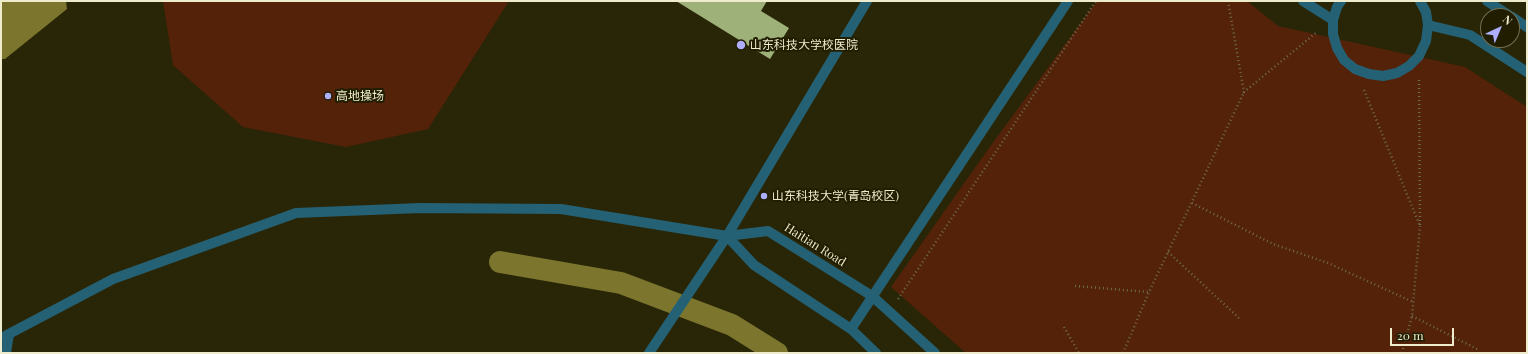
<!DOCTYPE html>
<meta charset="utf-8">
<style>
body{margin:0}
#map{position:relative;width:1528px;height:354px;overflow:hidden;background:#292607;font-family:"Playfair Display",serif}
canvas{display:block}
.frame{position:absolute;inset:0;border:2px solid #eeeccd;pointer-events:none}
.north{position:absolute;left:1480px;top:8px;width:40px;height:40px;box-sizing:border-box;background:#201d00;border:1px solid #727052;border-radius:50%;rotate:44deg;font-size:11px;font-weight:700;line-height:16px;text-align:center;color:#eeeccd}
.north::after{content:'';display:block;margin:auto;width:14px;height:18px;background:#aeaefa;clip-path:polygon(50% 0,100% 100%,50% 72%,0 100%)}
.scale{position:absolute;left:1390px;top:328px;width:64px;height:18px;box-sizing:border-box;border:2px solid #eeeccd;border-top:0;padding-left:5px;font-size:12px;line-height:14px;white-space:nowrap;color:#eeeccd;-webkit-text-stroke:3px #201d00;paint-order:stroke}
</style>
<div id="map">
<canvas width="1528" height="354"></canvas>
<div class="frame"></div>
<div class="north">N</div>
<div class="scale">20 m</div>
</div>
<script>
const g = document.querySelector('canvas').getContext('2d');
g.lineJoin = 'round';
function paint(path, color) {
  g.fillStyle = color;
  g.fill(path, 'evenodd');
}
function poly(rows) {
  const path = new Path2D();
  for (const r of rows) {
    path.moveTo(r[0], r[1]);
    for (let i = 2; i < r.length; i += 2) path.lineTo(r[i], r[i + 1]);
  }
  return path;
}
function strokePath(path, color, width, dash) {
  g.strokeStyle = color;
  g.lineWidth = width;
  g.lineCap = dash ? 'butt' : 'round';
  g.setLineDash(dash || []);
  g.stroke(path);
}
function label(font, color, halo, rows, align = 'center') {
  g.font = font + ' "Playfair Display","Noto Sans SC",serif';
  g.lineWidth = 4;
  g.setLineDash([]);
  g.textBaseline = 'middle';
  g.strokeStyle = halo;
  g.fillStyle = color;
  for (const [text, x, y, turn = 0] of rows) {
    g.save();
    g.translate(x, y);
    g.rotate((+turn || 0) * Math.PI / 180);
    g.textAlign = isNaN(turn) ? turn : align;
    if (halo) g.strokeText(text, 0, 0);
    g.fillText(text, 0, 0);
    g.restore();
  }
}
paint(poly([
 [163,1,509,1,428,129,346,147,243,127,173,65],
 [1097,1,1247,1,1278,26,1465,67,1527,107,1527,353,966,353,891,287,989,148]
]), '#542209');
paint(poly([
 [1,1,66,1,67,9,5,59,1,59]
]), '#7b752e');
strokePath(poly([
 [500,262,621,283,732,325,777,353]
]), '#7b752e', 22);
paint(poly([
 [676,1,767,1,761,11,789,28,770,59]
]), '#9db179');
strokePath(poly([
 [1228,1,1244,92,1317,32],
 [1364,90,1420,226,1419,78],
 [1192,203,1273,244,1328,263,1413,302],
 [1168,252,1239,318],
 [1075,286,1149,292],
 [898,299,1096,1],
 [1412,316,1479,350],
 [1064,327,1079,353],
 [1123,353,1149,292,1244,92],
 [1402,353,1412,316,1420,226]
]), '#6f6c4d', 2.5, [1, 3]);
strokePath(poly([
 [1303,1,1333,20],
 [1341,1,1337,7,1333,20,1333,34,1337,48,1344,60,1355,69,1369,74,1383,76,1397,73,1409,66,1419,56,1426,41,1428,25,1426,12,1420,1],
 [1487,1,1510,16],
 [1512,17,1527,27],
 [1428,25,1470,35,1527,72],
 [727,236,754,265,851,329,876,353],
 [851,329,1068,1],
 [1,338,113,279,296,213,420,208,561,209,727,236,768,231,872,296,935,353],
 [6,353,9,334],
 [649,353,727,236,867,1]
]), '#256175', 10);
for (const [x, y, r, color] of [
 [741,45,5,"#aeaefa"],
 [328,96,4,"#aeaefa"],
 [764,196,4,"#aeaefa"]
]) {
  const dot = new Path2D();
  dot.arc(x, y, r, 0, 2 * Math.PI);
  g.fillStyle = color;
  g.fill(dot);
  strokePath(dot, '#201d00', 1.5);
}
label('12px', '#eeeccd', '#201d00', [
 ["山东科技大学校医院",750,45],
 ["高地操场",336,96],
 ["山东科技大学(青岛校区)",772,196]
], 'left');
label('12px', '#eeeccd', '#201d00', [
 ["Haitian Road",815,245,32]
]);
</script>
